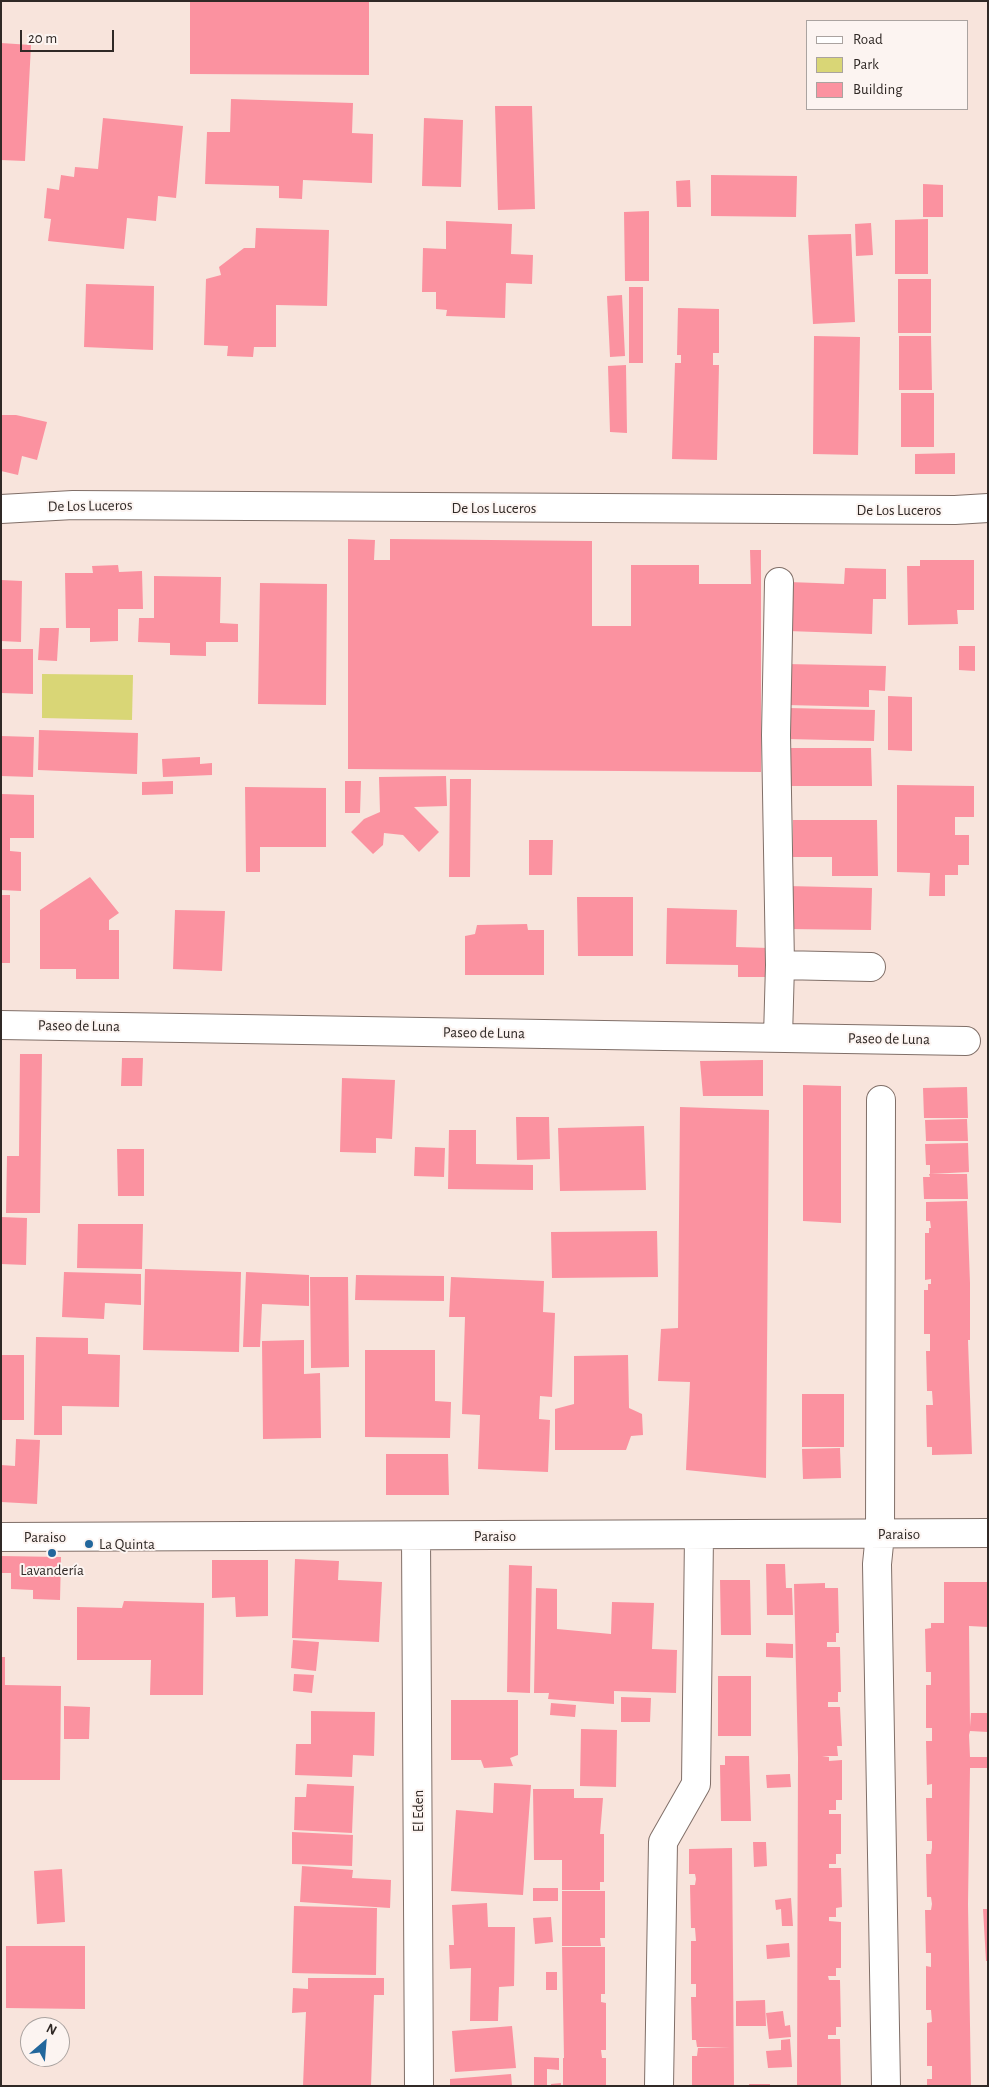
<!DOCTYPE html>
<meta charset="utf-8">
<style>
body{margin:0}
#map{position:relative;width:989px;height:2087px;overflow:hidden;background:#f8e4dc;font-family:"Alegreya Sans",sans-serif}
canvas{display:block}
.frame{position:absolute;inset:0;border:2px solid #302926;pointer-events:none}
.legend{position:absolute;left:806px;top:20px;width:162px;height:90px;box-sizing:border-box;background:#fcf4f1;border:1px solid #aaa3a0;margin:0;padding:6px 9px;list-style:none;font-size:15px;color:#302926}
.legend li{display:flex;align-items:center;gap:10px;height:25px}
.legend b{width:25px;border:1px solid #aaa3a0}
.north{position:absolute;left:20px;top:2017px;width:50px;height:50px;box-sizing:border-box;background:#fcf4f1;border:1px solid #aaa3a0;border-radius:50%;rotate:27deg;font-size:14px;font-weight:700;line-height:20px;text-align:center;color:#302926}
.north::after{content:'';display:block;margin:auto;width:18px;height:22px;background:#22679c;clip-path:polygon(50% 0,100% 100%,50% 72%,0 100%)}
.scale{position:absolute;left:20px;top:30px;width:94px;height:22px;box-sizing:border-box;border:2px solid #302926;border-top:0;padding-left:6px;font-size:15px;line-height:18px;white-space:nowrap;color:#302926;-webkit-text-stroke:4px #fcf4f1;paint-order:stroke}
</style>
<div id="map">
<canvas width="989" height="2087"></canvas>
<div class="frame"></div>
<ul class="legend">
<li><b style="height:6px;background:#fff"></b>Road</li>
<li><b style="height:14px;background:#d9d676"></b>Park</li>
<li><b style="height:14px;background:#fb92a0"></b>Building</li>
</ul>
<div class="north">N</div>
<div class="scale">20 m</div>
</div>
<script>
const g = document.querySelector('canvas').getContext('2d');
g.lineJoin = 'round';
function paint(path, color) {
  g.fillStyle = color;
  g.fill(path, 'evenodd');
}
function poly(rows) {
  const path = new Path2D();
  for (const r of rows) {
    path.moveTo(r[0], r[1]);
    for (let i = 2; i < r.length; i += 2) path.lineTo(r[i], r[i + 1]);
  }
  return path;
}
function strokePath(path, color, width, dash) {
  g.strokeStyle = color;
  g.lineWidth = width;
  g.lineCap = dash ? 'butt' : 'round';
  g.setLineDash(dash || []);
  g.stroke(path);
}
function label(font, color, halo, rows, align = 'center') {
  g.font = font + ' "Alegreya Sans",sans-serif';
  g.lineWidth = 4;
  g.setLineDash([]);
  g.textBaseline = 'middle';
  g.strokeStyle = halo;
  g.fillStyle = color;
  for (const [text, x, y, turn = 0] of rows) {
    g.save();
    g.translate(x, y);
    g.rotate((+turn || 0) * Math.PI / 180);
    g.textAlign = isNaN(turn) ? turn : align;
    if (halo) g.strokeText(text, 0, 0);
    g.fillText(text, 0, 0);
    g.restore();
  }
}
paint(poly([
 [42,674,133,675,132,720,42,718]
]), '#d9d676');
paint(poly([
 [190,1,369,1,369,75,190,74],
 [1,43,31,45,25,161,1,160],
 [231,99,353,103,352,133,373,134,372,183,303,180,302,199,279,198,279,186,205,184,207,132,230,132],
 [495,106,532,106,535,209,498,210],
 [103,118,183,126,176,198,158,196,156,221,127,218,124,249,48,241,51,219,44,218,47,188,59,190,61,175,74,177,75,167,98,169],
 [424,118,463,120,461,187,422,186],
 [711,175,797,176,796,217,711,216],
 [690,180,691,207,677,207,676,181],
 [923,184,943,185,943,217,923,217],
 [649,211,649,281,625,281,624,212],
 [928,219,928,274,895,274,895,220],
 [446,221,512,224,511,254,533,255,532,284,506,283,505,318,446,316,447,310,436,309,436,292,422,292,423,248,446,249],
 [871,223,873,255,856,256,855,224],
 [256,228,329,230,327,306,276,305,276,347,254,347,253,357,227,356,228,346,204,345,206,279,221,275,219,267,244,248,255,248],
 [851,234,855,322,813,324,808,235],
 [898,279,931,279,931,333,898,333],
 [86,284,154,286,153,350,84,347],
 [629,287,643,287,643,363,629,363],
 [622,295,625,356,610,357,607,296],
 [678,308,719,309,719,353,713,353,713,365,719,365,717,460,672,459,675,363,681,363,681,355,677,355],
 [814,336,860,337,858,455,813,454],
 [899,336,931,336,932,390,899,390],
 [626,365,627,433,610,432,608,366],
 [901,393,934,393,934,447,901,447],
 [1,415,16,415,47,422,37,460,22,456,18,475,1,471],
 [955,453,955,474,915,474,915,454],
 [348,539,375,540,374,560,390,560,390,539,592,541,592,626,631,626,631,565,699,565,699,584,751,584,750,550,761,550,761,772,348,769],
 [920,560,974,560,974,610,957,610,958,624,908,625,907,566,920,566],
 [118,565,119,572,142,571,143,609,118,609,118,641,90,642,90,628,66,628,65,573,93,573,92,566],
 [845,568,886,569,886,599,873,599,872,634,788,631,789,582,844,584],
 [154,576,221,577,220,623,238,624,238,642,206,642,206,656,170,655,170,643,138,642,139,618,154,618],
 [1,580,22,581,21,642,1,641],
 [260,583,327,584,326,705,258,704],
 [40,628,59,628,57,661,38,660],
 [959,646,975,646,975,671,959,670],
 [1,649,33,649,33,694,1,693],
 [786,664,886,666,885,691,869,690,869,707,786,705],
 [888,696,912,697,912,751,888,750],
 [788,708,875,710,874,741,787,739],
 [39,730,138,733,137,774,38,770],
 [1,736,34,737,33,777,1,776],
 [787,748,871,748,872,786,788,786],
 [200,757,200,764,212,763,212,775,163,777,162,759],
 [446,776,447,806,414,807,439,832,419,852,403,835,384,833,383,845,373,854,351,832,364,819,380,812,379,777],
 [450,779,471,779,470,877,449,877],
 [173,781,173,794,142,795,142,782],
 [345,781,361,781,360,813,345,813],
 [897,785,974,786,974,817,955,817,955,835,969,835,969,865,958,865,958,875,945,875,945,896,929,896,930,873,897,872],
 [245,787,326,788,326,847,260,847,260,872,246,872],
 [1,794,34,795,34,838,10,838,10,851,21,852,21,891,1,890],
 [793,820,877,820,878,876,832,876,832,857,793,857],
 [529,840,553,840,552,875,529,875],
 [90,877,119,913,109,920,109,930,119,930,119,979,76,979,76,969,40,969,40,910],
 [787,886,872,888,871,930,787,929],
 [1,895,10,895,10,963,1,963],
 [577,897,633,897,633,956,578,956],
 [667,908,737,910,736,947,769,948,768,977,738,977,738,965,666,964],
 [175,910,225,911,222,971,173,969],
 [527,924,528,930,544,930,544,975,465,975,465,936,475,934,477,925],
 [20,1054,42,1054,40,1213,6,1213,7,1156,19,1156],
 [122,1058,143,1058,142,1086,121,1086],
 [763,1060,763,1096,703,1096,700,1061],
 [342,1078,395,1080,392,1139,376,1138,376,1153,340,1152],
 [803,1085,841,1086,841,1223,803,1221],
 [967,1087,968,1118,924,1118,923,1088],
 [680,1107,769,1110,766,1478,686,1470,690,1382,658,1381,661,1329,678,1328],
 [516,1117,549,1117,550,1159,517,1160],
 [967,1119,968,1141,926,1141,925,1120],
 [644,1126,646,1190,560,1191,558,1128],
 [449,1130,476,1130,476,1164,533,1165,533,1190,448,1189],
 [968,1143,969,1172,930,1174,930,1165,926,1165,925,1144],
 [415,1147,445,1148,444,1177,414,1176],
 [117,1149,144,1149,144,1196,118,1196],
 [929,1174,967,1174,968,1199,924,1199,923,1177,930,1177],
 [967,1201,970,1283,970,1340,968,1340,972,1454,932,1455,932,1447,927,1447,926,1405,933,1405,932,1391,927,1391,926,1351,930,1351,930,1334,924,1334,924,1290,928,1290,928,1284,931,1284,931,1279,925,1280,925,1233,929,1233,929,1228,931,1228,930,1221,926,1221,926,1202],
 [1,1217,27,1218,26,1265,1,1264],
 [78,1224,143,1224,142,1269,77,1268],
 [657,1231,658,1277,552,1278,551,1232],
 [145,1269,241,1272,239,1352,143,1350],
 [64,1272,141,1274,141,1305,105,1303,104,1319,62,1317],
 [246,1272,309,1275,309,1306,262,1304,260,1347,243,1347],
 [356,1275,444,1276,444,1301,355,1300],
 [310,1277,348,1277,349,1367,311,1368],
 [451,1277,544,1281,543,1312,555,1313,552,1397,540,1396,539,1419,550,1420,548,1472,478,1469,480,1415,462,1414,465,1317,449,1317],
 [36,1337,88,1338,88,1354,120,1355,119,1407,62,1406,62,1435,34,1435],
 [304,1340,304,1374,320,1373,321,1438,263,1439,262,1341],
 [365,1350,435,1350,435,1401,451,1402,450,1438,365,1437],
 [1,1355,24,1355,24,1420,1,1420],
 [628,1355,629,1408,642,1414,643,1435,631,1436,626,1450,555,1450,555,1409,574,1404,574,1356],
 [802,1394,844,1394,844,1447,802,1447],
 [16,1439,40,1440,37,1504,1,1502,1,1465,15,1466],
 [840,1448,841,1478,803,1479,802,1449],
 [386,1454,448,1454,449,1495,386,1495],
 [1,1556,61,1557,60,1600,33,1599,33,1590,11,1589,11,1573,1,1573],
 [295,1559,339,1561,338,1580,382,1582,379,1642,292,1638],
 [212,1560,268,1560,268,1616,236,1617,235,1597,212,1598],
 [766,1564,785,1564,786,1588,792,1588,793,1615,767,1615],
 [509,1565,532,1566,530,1693,507,1692],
 [720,1580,750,1580,751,1635,721,1635],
 [944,1582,988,1582,988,1627,969,1626,970,1727,971,1713,988,1713,988,1732,970,1731,969,1735,970,1757,988,1757,988,1768,970,1768,968,1904,971,2086,927,2086,927,2079,932,2079,932,2066,927,2066,927,2023,932,2022,931,2010,926,2010,926,1966,931,1967,931,1953,926,1953,925,1910,931,1910,932,1904,931,1897,927,1897,926,1854,931,1854,932,1848,932,1841,927,1841,926,1798,932,1798,932,1784,927,1785,926,1741,932,1741,932,1728,926,1728,926,1685,931,1685,931,1672,926,1672,925,1629,931,1628,931,1623,944,1623],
 [825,1583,825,1588,838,1588,839,1633,836,1633,836,1642,827,1642,827,1647,840,1647,841,1692,838,1692,838,1702,828,1702,828,1707,840,1707,842,1746,837,1746,838,1756,822,1756,829,1757,829,1761,842,1760,842,1800,836,1800,836,1810,829,1810,829,1814,841,1814,841,1854,836,1854,836,1864,829,1864,829,1868,841,1868,842,1907,836,1908,836,1917,829,1917,829,1921,841,1922,841,1968,836,1968,836,1976,828,1976,829,1980,840,1980,841,2027,836,2027,836,2035,828,2035,828,2039,840,2039,841,2086,797,2086,798,1757,794,1584],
 [536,1588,557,1589,557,1629,611,1634,612,1602,654,1603,652,1649,677,1650,676,1693,614,1691,614,1704,548,1699,549,1693,534,1693],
 [124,1601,204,1603,203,1695,150,1695,151,1660,77,1660,77,1607,122,1608],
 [293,1640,319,1642,316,1671,291,1668],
 [766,1643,793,1644,793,1658,766,1657],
 [1,1657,5,1657,5,1685,61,1686,60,1780,1,1780],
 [294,1674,314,1675,312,1693,293,1691],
 [718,1676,751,1676,751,1736,718,1736],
 [621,1697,651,1698,650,1722,621,1722],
 [451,1700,518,1700,518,1755,510,1758,513,1766,484,1768,481,1760,451,1760],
 [551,1703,576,1705,575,1717,550,1715],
 [64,1706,90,1707,89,1739,64,1739],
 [311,1711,375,1712,374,1756,353,1755,352,1777,295,1775,296,1744,311,1744],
 [581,1729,617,1730,616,1787,580,1786],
 [725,1756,749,1756,751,1821,721,1821,720,1765,725,1765],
 [790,1774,791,1787,767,1788,766,1775],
 [494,1783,531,1785,523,1895,451,1891,456,1810,493,1813],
 [307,1784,354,1786,352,1833,294,1830,295,1797,306,1797],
 [533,1789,574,1789,574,1798,603,1798,600,1834,604,1834,604,1882,600,1882,600,1890,562,1890,562,1860,534,1860],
 [292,1832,353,1835,352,1866,292,1864],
 [753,1842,766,1842,767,1866,754,1867],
 [732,1848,734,2086,692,2086,692,2056,697,2056,698,2048,730,2048,697,2047,696,2040,692,2040,691,1997,696,1997,696,1984,691,1984,691,1941,696,1941,695,1928,691,1928,690,1885,695,1885,696,1879,695,1874,689,1874,689,1849],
 [302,1866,353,1870,352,1878,391,1880,390,1908,300,1902],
 [62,1869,65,1922,37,1924,34,1871],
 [533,1888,558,1888,558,1901,533,1901],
 [562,1891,605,1891,605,1938,600,1938,601,1946,562,1946],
 [791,1898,793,1926,782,1926,781,1909,776,1910,775,1900],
 [487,1903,488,1927,515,1927,514,1986,499,1987,498,2021,470,2021,471,1968,450,1969,449,1945,454,1945,452,1905],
 [294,1906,377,1908,376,1975,292,1973],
 [983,1909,988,1909,988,1961,986,1961],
 [551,1917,553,1942,535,1944,533,1918],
 [789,1943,790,1957,767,1959,766,1945],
 [6,1946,85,1946,85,2009,6,2008],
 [562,1947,605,1947,605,1994,601,1994,601,2002,606,2003,606,2050,601,2050,602,2058,606,2058,606,2086,563,2086,563,2058,580,2058,564,2058],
 [546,1972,557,1972,557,1990,546,1990],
 [308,1978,384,1978,384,1995,374,1995,371,2086,303,2086,306,2012,292,2013,293,1988,308,1989],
 [765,2000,766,2026,736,2026,736,2001],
 [783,2011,785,2026,790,2025,791,2037,769,2039,766,2013],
 [512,2026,516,2068,455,2072,452,2031],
 [790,2039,792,2067,768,2068,766,2051,781,2050,781,2040],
 [534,2057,559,2058,559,2070,547,2069,547,2086,534,2086],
 [511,2074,512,2086,450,2086,450,2079],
 [561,2083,561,2086,551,2086,551,2084],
 [749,2084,770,2084,770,2086,749,2086]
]), '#fb92a0');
const minor = poly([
 [1,509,73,505,955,510,988,508],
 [779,582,776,735,780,965],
 [1,1025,966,1041],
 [778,1037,780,965,871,967],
 [881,1100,880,1534,877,1564,886,2086],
 [1,1537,988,1533],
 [416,1537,419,2086],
 [659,2086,663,1842,696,1784,699,1535]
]);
strokePath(minor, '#806f68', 30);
strokePath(minor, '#fff', 28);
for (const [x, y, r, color] of [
 [89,1544,5,"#22679c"],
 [52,1553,5,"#22679c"]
]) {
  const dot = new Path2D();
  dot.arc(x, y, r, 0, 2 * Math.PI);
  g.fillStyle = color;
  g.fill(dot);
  strokePath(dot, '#fcf4f1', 2);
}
label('15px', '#302926', '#fcf4f1', [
 ["De Los Luceros",90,506,-1],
 ["De Los Luceros",494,508],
 ["De Los Luceros",899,510],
 ["Paseo de Luna",79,1026,1],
 ["Paseo de Luna",484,1033,1],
 ["Paseo de Luna",889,1039,1],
 ["Paraiso",899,1534],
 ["Paraiso",495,1536],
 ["Paraiso",45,1537],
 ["El Eden",418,1811,-90]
]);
label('15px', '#302926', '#fcf4f1', [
 ["La Quinta",99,1544],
 ["Lavandería",52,1570,"center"]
], 'left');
</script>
